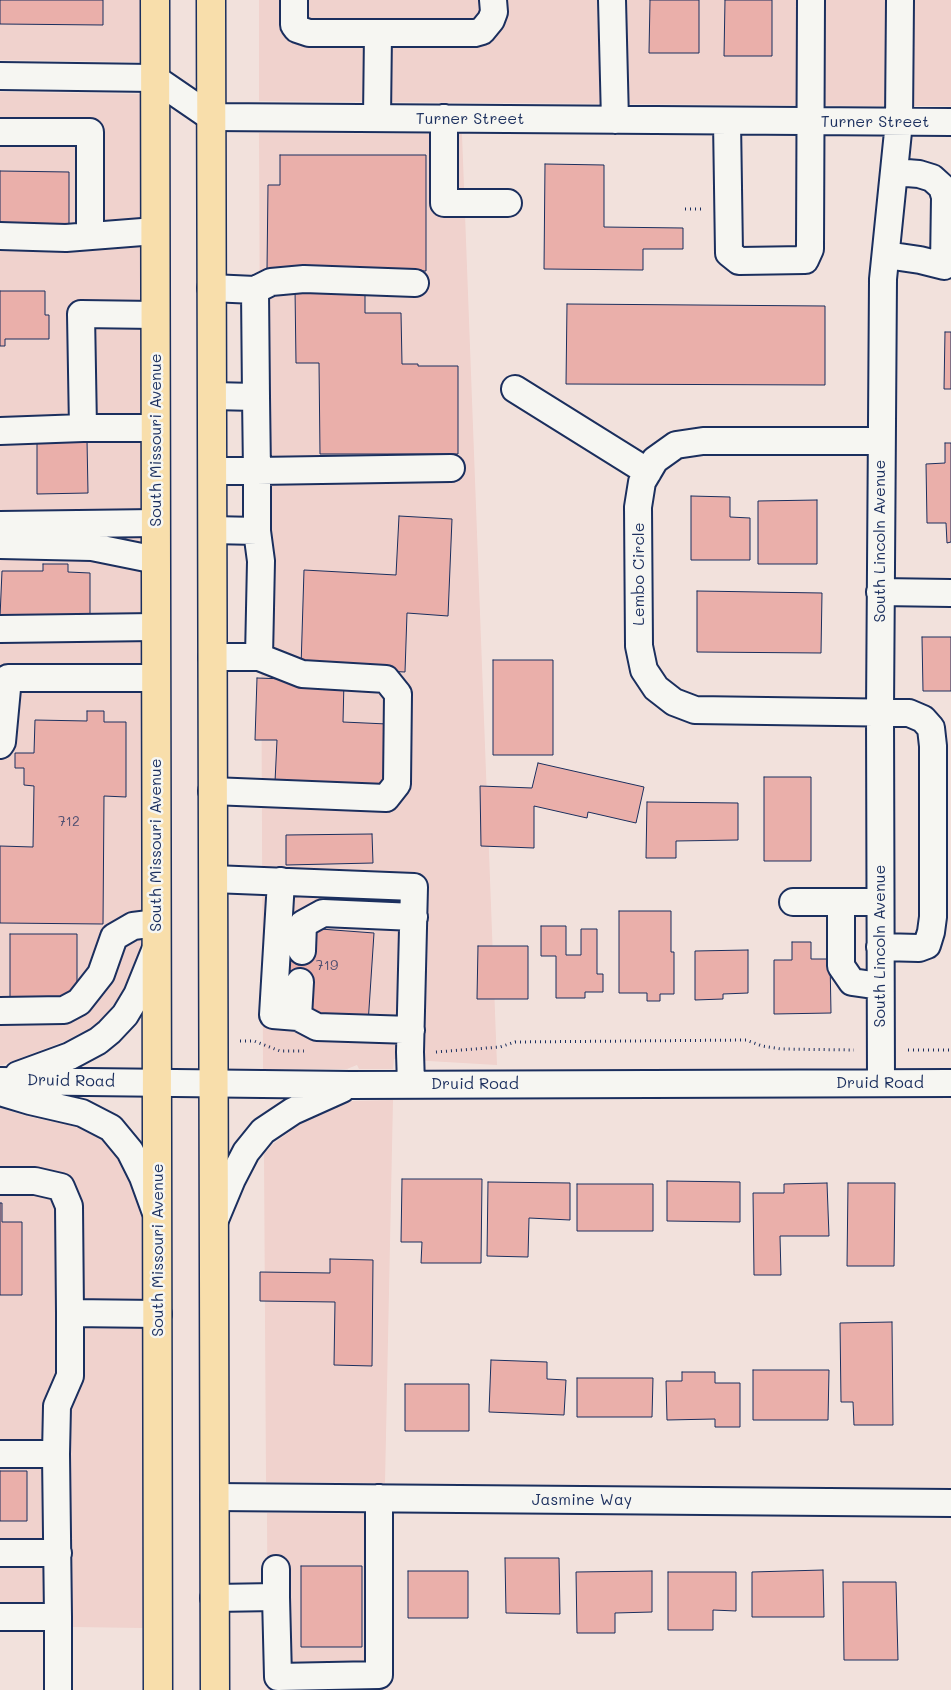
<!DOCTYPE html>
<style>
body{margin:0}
canvas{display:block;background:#f2e1dc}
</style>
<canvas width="951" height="1690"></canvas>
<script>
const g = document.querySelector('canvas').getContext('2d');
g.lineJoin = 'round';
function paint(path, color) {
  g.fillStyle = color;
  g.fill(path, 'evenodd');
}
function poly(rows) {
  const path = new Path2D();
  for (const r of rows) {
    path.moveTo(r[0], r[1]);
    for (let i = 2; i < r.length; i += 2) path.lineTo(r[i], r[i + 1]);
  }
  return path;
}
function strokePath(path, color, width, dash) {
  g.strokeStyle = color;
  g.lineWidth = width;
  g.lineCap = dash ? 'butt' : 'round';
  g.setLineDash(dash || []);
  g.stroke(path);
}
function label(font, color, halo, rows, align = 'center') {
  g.font = font + ' Mali,sans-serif';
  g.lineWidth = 5;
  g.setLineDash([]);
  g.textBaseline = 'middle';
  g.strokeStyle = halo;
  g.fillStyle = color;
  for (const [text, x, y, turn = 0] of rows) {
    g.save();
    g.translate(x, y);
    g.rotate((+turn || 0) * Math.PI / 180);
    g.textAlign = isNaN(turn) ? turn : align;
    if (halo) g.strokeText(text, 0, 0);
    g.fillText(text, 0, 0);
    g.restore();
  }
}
paint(poly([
 [0,0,140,0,140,62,0,60],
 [259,0,886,0,886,106,259,101],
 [914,0,951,0,951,106,913,106],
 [0,92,140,94,143,942,125,987,114,1004,100,1020,90,1028,65,1041,2,1065,0,1065],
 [259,133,462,134,497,1065,394,1059,393,1069,359,1069,357,1065,347,1069,263,1069],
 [393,1100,385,1483,266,1482,264,1154,273,1144,299,1125,352,1101],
 [0,1108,26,1116,78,1127,103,1141,119,1161,131,1184,144,1221,144,1628,0,1626],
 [267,1513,384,1514,380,1690,268,1690]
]), '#f0d2cd');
const building = poly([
 [0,0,103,0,103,25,0,24,0,0],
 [650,0,699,0,699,53,649,53,650,0],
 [725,0,772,0,772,56,724,56,725,0],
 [280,155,426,155,426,271,267,270,268,185,280,185,280,155],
 [545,164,604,165,604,227,683,228,683,249,643,249,643,270,544,269,545,164],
 [0,171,69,172,69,225,0,225,0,171],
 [295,288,365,288,365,313,401,313,402,364,418,364,418,366,458,366,458,454,320,454,319,363,296,363,295,288],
 [0,291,45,291,45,315,49,315,49,339,5,339,5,346,0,346,0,291],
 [567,304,825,306,825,385,566,384,567,304],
 [945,332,951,332,951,389,944,389,945,332],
 [37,440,87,440,88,493,37,494,37,440],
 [945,443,951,443,951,542,947,543,946,523,927,523,926,464,945,463,945,443],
 [691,496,730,497,730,517,750,518,750,560,691,560,691,496],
 [817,500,817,564,758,564,758,501,817,500],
 [399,516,452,519,448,616,407,613,405,672,301,667,304,570,396,575,399,516],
 [43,564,68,564,68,572,90,573,90,617,0,617,2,571,43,571,43,564],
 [697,591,822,593,821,653,697,652,697,591],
 [922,637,951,637,951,691,923,691,922,637],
 [493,660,553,660,553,755,493,755,493,660],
 [257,678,344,681,343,722,387,724,384,785,275,782,277,740,255,740,257,678],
 [87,711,104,711,104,722,126,722,126,797,104,796,103,924,0,923,0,846,33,847,34,786,24,785,24,768,15,768,15,753,34,753,35,720,87,721,87,711],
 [538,763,644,787,636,823,588,812,587,818,534,806,534,848,481,846,480,786,532,788,538,763],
 [764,777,811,777,811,861,764,861,764,777],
 [647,802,738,803,738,840,676,841,676,858,646,858,647,802],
 [372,834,373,863,286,865,286,835,372,834],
 [619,911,671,911,671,952,674,952,674,994,660,994,660,1001,647,1001,647,993,619,993,619,911],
 [541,926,566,926,566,955,581,955,581,929,597,929,597,974,603,974,603,992,585,992,585,998,556,998,556,956,541,956,541,926],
 [307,928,374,933,368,1024,308,1019,281,981,283,949,307,928],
 [10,934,77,934,77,997,10,997,10,934],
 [792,942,811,942,811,959,830,959,831,1013,774,1014,774,960,792,960,792,942],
 [478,946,528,946,528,999,477,999,478,946],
 [748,950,748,993,723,994,723,999,695,1000,695,951,748,950],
 [402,1179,482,1179,481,1263,421,1263,422,1242,401,1242,402,1179],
 [667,1181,740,1182,740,1222,667,1221,667,1181],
 [488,1182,570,1183,570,1220,529,1218,528,1257,487,1256,488,1182],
 [827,1183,829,1236,780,1236,781,1275,754,1275,753,1193,784,1193,784,1184,827,1183],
 [848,1183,895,1183,894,1266,847,1266,848,1183],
 [577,1184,653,1184,653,1231,577,1231,577,1184],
 [0,1203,2,1203,2,1222,22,1222,22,1295,0,1295,0,1203],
 [330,1259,373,1260,372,1366,334,1365,335,1302,260,1301,260,1272,330,1273,330,1259],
 [892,1322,893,1425,854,1425,853,1402,841,1402,840,1323,892,1322],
 [491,1360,547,1362,547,1379,566,1380,564,1415,489,1412,491,1360],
 [753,1370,829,1370,828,1420,753,1420,753,1370],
 [682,1372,715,1372,715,1383,740,1383,740,1427,715,1427,715,1419,667,1420,666,1381,682,1381,682,1372],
 [577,1378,653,1378,652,1417,577,1417,577,1378],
 [405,1384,469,1384,469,1431,405,1431,405,1384],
 [0,1471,27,1471,27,1521,0,1521,0,1471],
 [505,1558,559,1558,560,1614,506,1613,505,1558],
 [301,1566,362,1566,362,1647,301,1647,301,1566],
 [823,1570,824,1617,752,1617,752,1572,823,1570],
 [408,1571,468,1571,468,1618,408,1618,408,1571],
 [652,1571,652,1612,615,1613,615,1633,577,1633,576,1572,652,1571],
 [668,1572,736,1572,736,1611,713,1610,713,1630,668,1630,668,1572],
 [843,1582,896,1582,898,1660,844,1660,843,1582]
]);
paint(building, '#eaafaa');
strokePath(building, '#1b2f5e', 1);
const minor = poly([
 [294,0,294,25,297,29,309,33,475,33,482,31,491,20,494,12,493,0],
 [612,0,615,120],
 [0,76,154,78,211,117,951,122],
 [377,118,378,33],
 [444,118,444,203,508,203],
 [727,121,729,253,739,261,805,260,810,249,811,0],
 [0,132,90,132,90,235],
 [0,236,66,238,155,231],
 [886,255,920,260,944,266,945,197,942,187,932,178,919,174,894,172],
 [211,288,255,290,256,397,212,396],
 [255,290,271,282,304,279,415,283],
 [515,389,648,472],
 [83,428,156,428],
 [0,431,83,428,81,314,155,315],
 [212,471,257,471,256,397],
 [0,525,155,523],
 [212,530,257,531,257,471,451,468],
 [0,545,92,547,156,560],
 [880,592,951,593],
 [0,629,155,627],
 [212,657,259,657,261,561,257,531],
 [0,745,2,742,8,678,156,678],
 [212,791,386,798,397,784,398,694,386,679,302,674,259,657],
 [213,879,414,887,410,1052,411,1085],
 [281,881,273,1015,298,1017],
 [793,902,880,902],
 [841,902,841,966,852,982,880,986],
 [880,947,919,948,927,945,931,932,933,917,933,746,931,728,923,719,909,713,695,710,674,702,656,688,644,670,639,646,638,507,642,482,655,460,676,445,703,441,881,441],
 [302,951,303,924,323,913,414,917],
 [300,982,298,1017,317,1027,411,1030],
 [0,1011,64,1010,79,1002,101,974,114,937,133,926,157,923],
 [18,1075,70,1056,98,1041,109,1032,125,1015,137,995,156,948],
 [0,1081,350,1085,951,1083],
 [881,1083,880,712,883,279,899,122,900,0],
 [0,1092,30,1101,82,1113,111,1128,130,1151,143,1177,155,1210],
 [0,1181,35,1181,61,1187,69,1206,70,1313,158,1314],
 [214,1222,232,1179,246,1152,263,1131,293,1111,342,1089],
 [0,1454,56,1454],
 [214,1497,951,1503],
 [0,1553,58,1553],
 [276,1569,276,1597],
 [214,1598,276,1597,278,1677,379,1675,379,1498],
 [0,1617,58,1617,58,1690],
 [58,1617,56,1454,57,1406,70,1376,70,1313]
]);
const major = poly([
 [155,0,158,1690],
 [211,0,215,1690]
]);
strokePath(minor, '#1b2f5e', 30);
strokePath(major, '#1b2f5e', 31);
strokePath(poly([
 [685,209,702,209],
 [240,1041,254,1041,280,1051,304,1051],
 [908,1050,951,1050],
 [436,1052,500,1047,515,1042,746,1040,762,1046,781,1049,854,1050]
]), '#1b2f5e', 3, [1, 4]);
strokePath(minor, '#f6f6f2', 26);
strokePath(major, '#f8deab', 28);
label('14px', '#4f4f71', null, [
 ["712",69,822],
 ["719",327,966]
]);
label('16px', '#1b2f5e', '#f6f6f2', [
 ["Turner Street",470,119],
 ["Turner Street",875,122],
 ["South Missouri Avenue",156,440,-90],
 ["South Lincoln Avenue",880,541,-90],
 ["Lembo Circle",639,574,-90],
 ["South Missouri Avenue",156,845,-90],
 ["South Lincoln Avenue",880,946,-90],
 ["Druid Road",71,1081,1],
 ["Druid Road",880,1083],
 ["Druid Road",475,1084],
 ["South Missouri Avenue",158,1250,-90],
 ["Jasmine Way",582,1500]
]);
</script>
